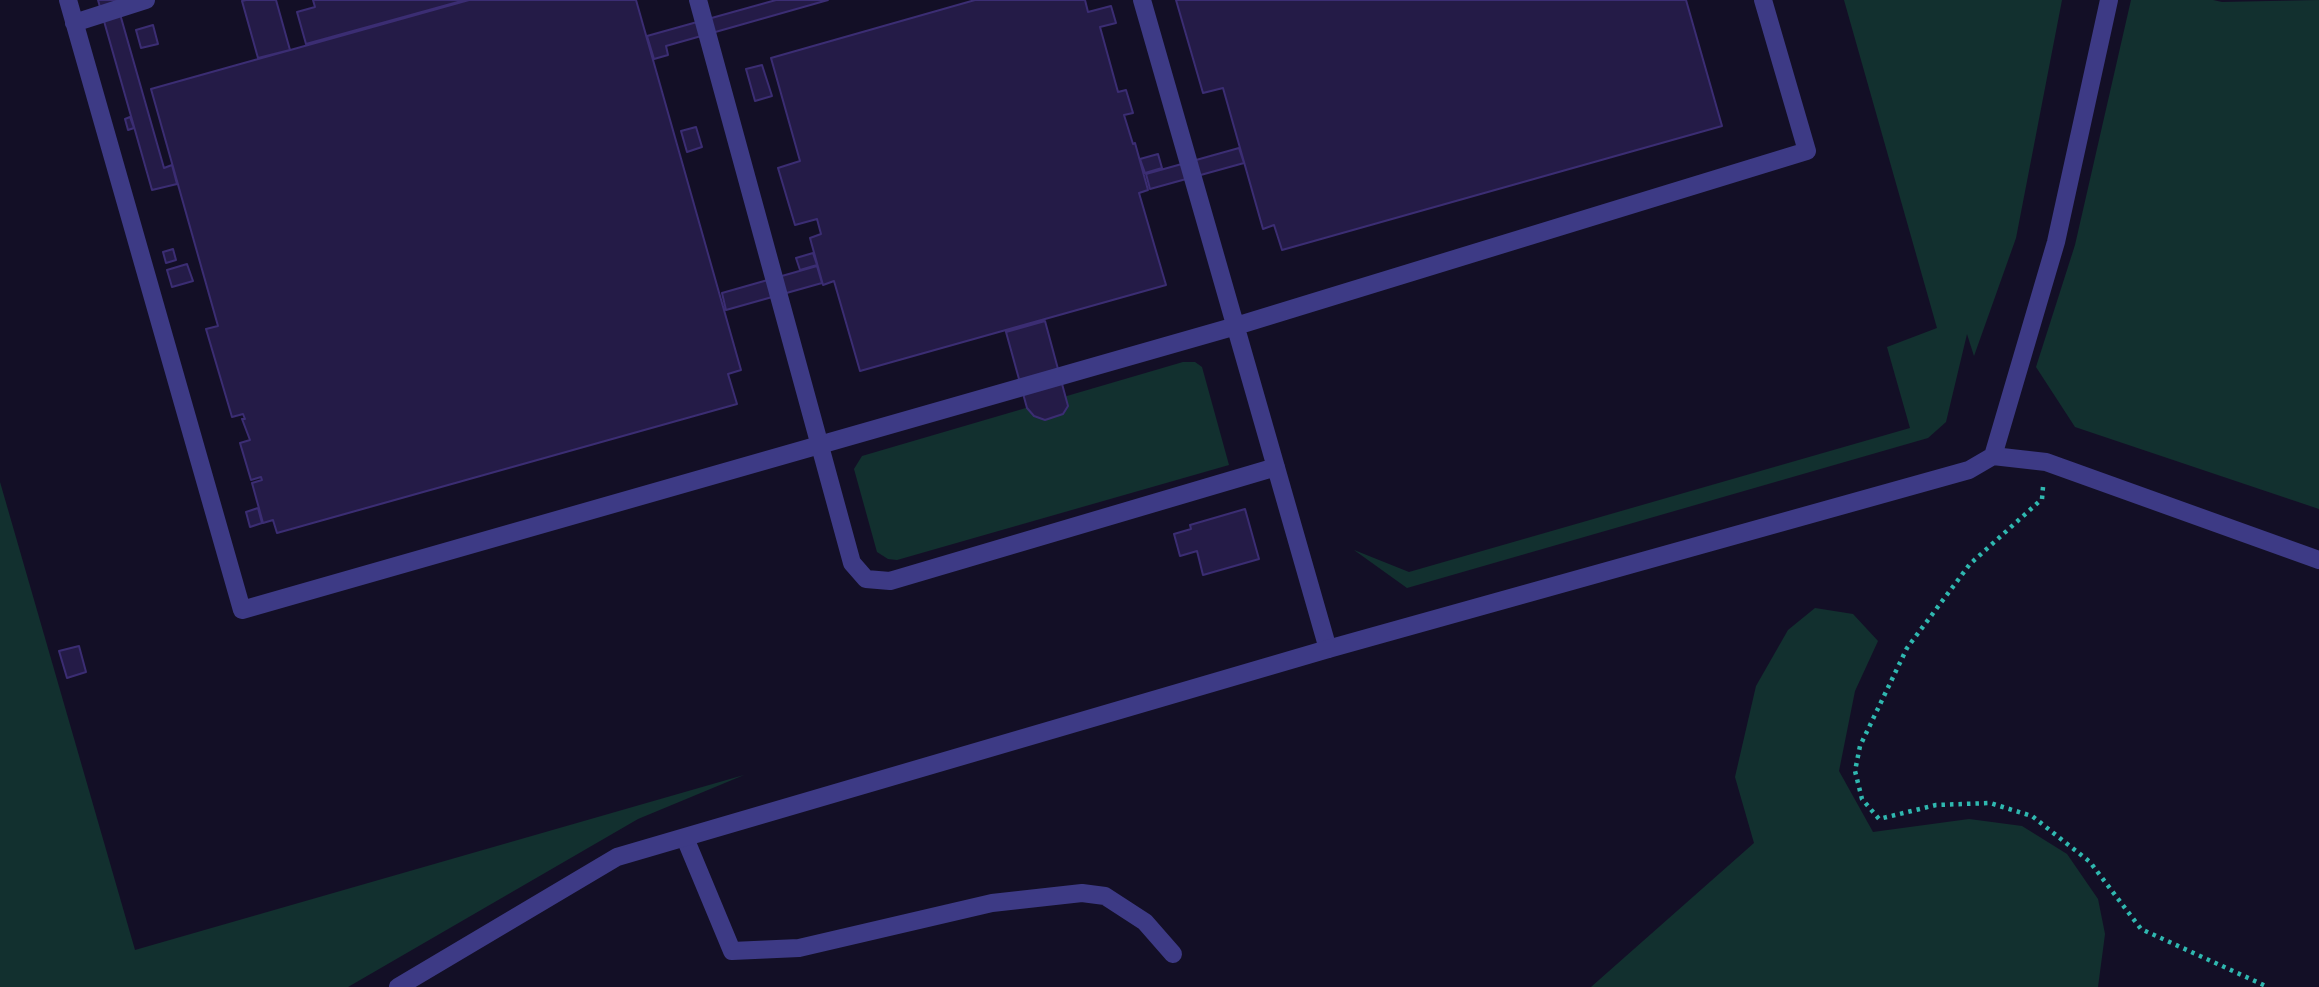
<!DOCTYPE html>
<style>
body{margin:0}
canvas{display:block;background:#130f26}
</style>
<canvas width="2319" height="987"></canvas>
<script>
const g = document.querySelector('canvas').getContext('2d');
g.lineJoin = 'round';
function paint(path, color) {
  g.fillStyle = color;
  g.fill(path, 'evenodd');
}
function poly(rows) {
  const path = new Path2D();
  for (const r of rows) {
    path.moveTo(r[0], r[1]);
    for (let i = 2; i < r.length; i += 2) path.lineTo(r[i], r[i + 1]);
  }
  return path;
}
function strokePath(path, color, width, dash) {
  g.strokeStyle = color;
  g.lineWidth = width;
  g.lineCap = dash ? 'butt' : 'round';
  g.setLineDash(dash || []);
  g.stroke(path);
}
paint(poly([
 [1844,0,2062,0,2016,238,1974,356,1967,334,1946,422,1928,438,1407,588,1354,550,1409,572,1910,428,1887,347,1937,328],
 [2131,0,2213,0,2222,2,2319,0,2319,509,2075,427,2036,367,2075,245],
 [1183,362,1195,362,1202,367,1229,465,897,560,888,559,877,552,854,469,862,456],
 [0,482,135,950,744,775,638,819,348,987,0,987],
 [1815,608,1853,614,1878,641,1855,691,1839,771,1873,832,1969,819,2022,826,2067,854,2098,899,2105,934,2098,987,1591,987,1754,843,1735,777,1756,686,1788,630]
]), '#12302f');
const building = poly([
 [98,0,116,0,164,168,172,165,177,184,152,190,98,0],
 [246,0,276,0,290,50,258,58,242,1,246,0],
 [313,0,465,0,306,44,297,12,315,7,313,0],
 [469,0,636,0,741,370,728,374,737,404,277,533,273,520,263,523,252,483,262,480,261,477,251,480,240,443,250,440,242,419,245,419,243,414,232,417,206,329,218,326,151,89,469,0],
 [776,0,828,0,666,46,668,55,654,59,647,36,776,0],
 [975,0,1085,0,1088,12,1111,6,1116,23,1100,27,1118,92,1126,90,1133,113,1124,115,1133,144,1135,143,1148,190,1139,193,1166,285,860,371,834,281,823,285,810,238,821,234,817,219,795,225,778,168,800,161,771,58,975,0],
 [1176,0,1686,0,1722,126,1282,250,1274,225,1263,229,1223,88,1203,93,1176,0],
 [153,25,158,44,141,48,136,30,153,25],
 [762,65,772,96,755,101,746,69,762,65],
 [130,117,134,128,128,130,125,119,130,117],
 [696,127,702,147,687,152,681,131,696,127],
 [1239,148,1244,163,1150,189,1146,174,1239,148],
 [1158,154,1162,168,1145,173,1140,159,1158,154],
 [173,249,176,260,166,263,163,252,173,249],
 [813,253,817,265,800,270,796,258,813,253],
 [187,264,193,281,172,287,167,270,187,264],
 [817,266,822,283,726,310,722,293,817,266],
 [1045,321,1068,406,1063,414,1045,420,1034,416,1027,408,1006,332,1045,321],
 [258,508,262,523,250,527,246,512,258,508],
 [1245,509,1259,559,1203,575,1197,551,1180,556,1174,534,1191,529,1190,525,1245,509],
 [79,646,86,672,67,678,59,651,79,646]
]);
paint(building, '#241b47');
strokePath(building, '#3b2d73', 2);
strokePath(poly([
 [2043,487,2042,499,1970,564,1907,648,1860,746,1855,771,1862,799,1879,819,1936,805,1990,803,2032,816,2090,862,2141,929,2268,987]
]), '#2fb8b0', 4.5, [3.5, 5]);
strokePath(poly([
 [68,0,242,610,1236,326,1807,151,1763,0],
 [698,0,852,563,866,579,890,581,1276,467],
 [1142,0,1328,649],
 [74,23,146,0]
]), '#3d3a85', 18);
strokePath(poly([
 [685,838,732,951,799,948,992,903,1082,893,1105,896,1145,922,1173,954]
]), '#3d3a85', 18);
strokePath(poly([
 [1993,456,2056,242,2109,0],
 [398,987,617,857,1328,649,1969,470,1993,456,2046,462,2319,560]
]), '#3d3a85', 18);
</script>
